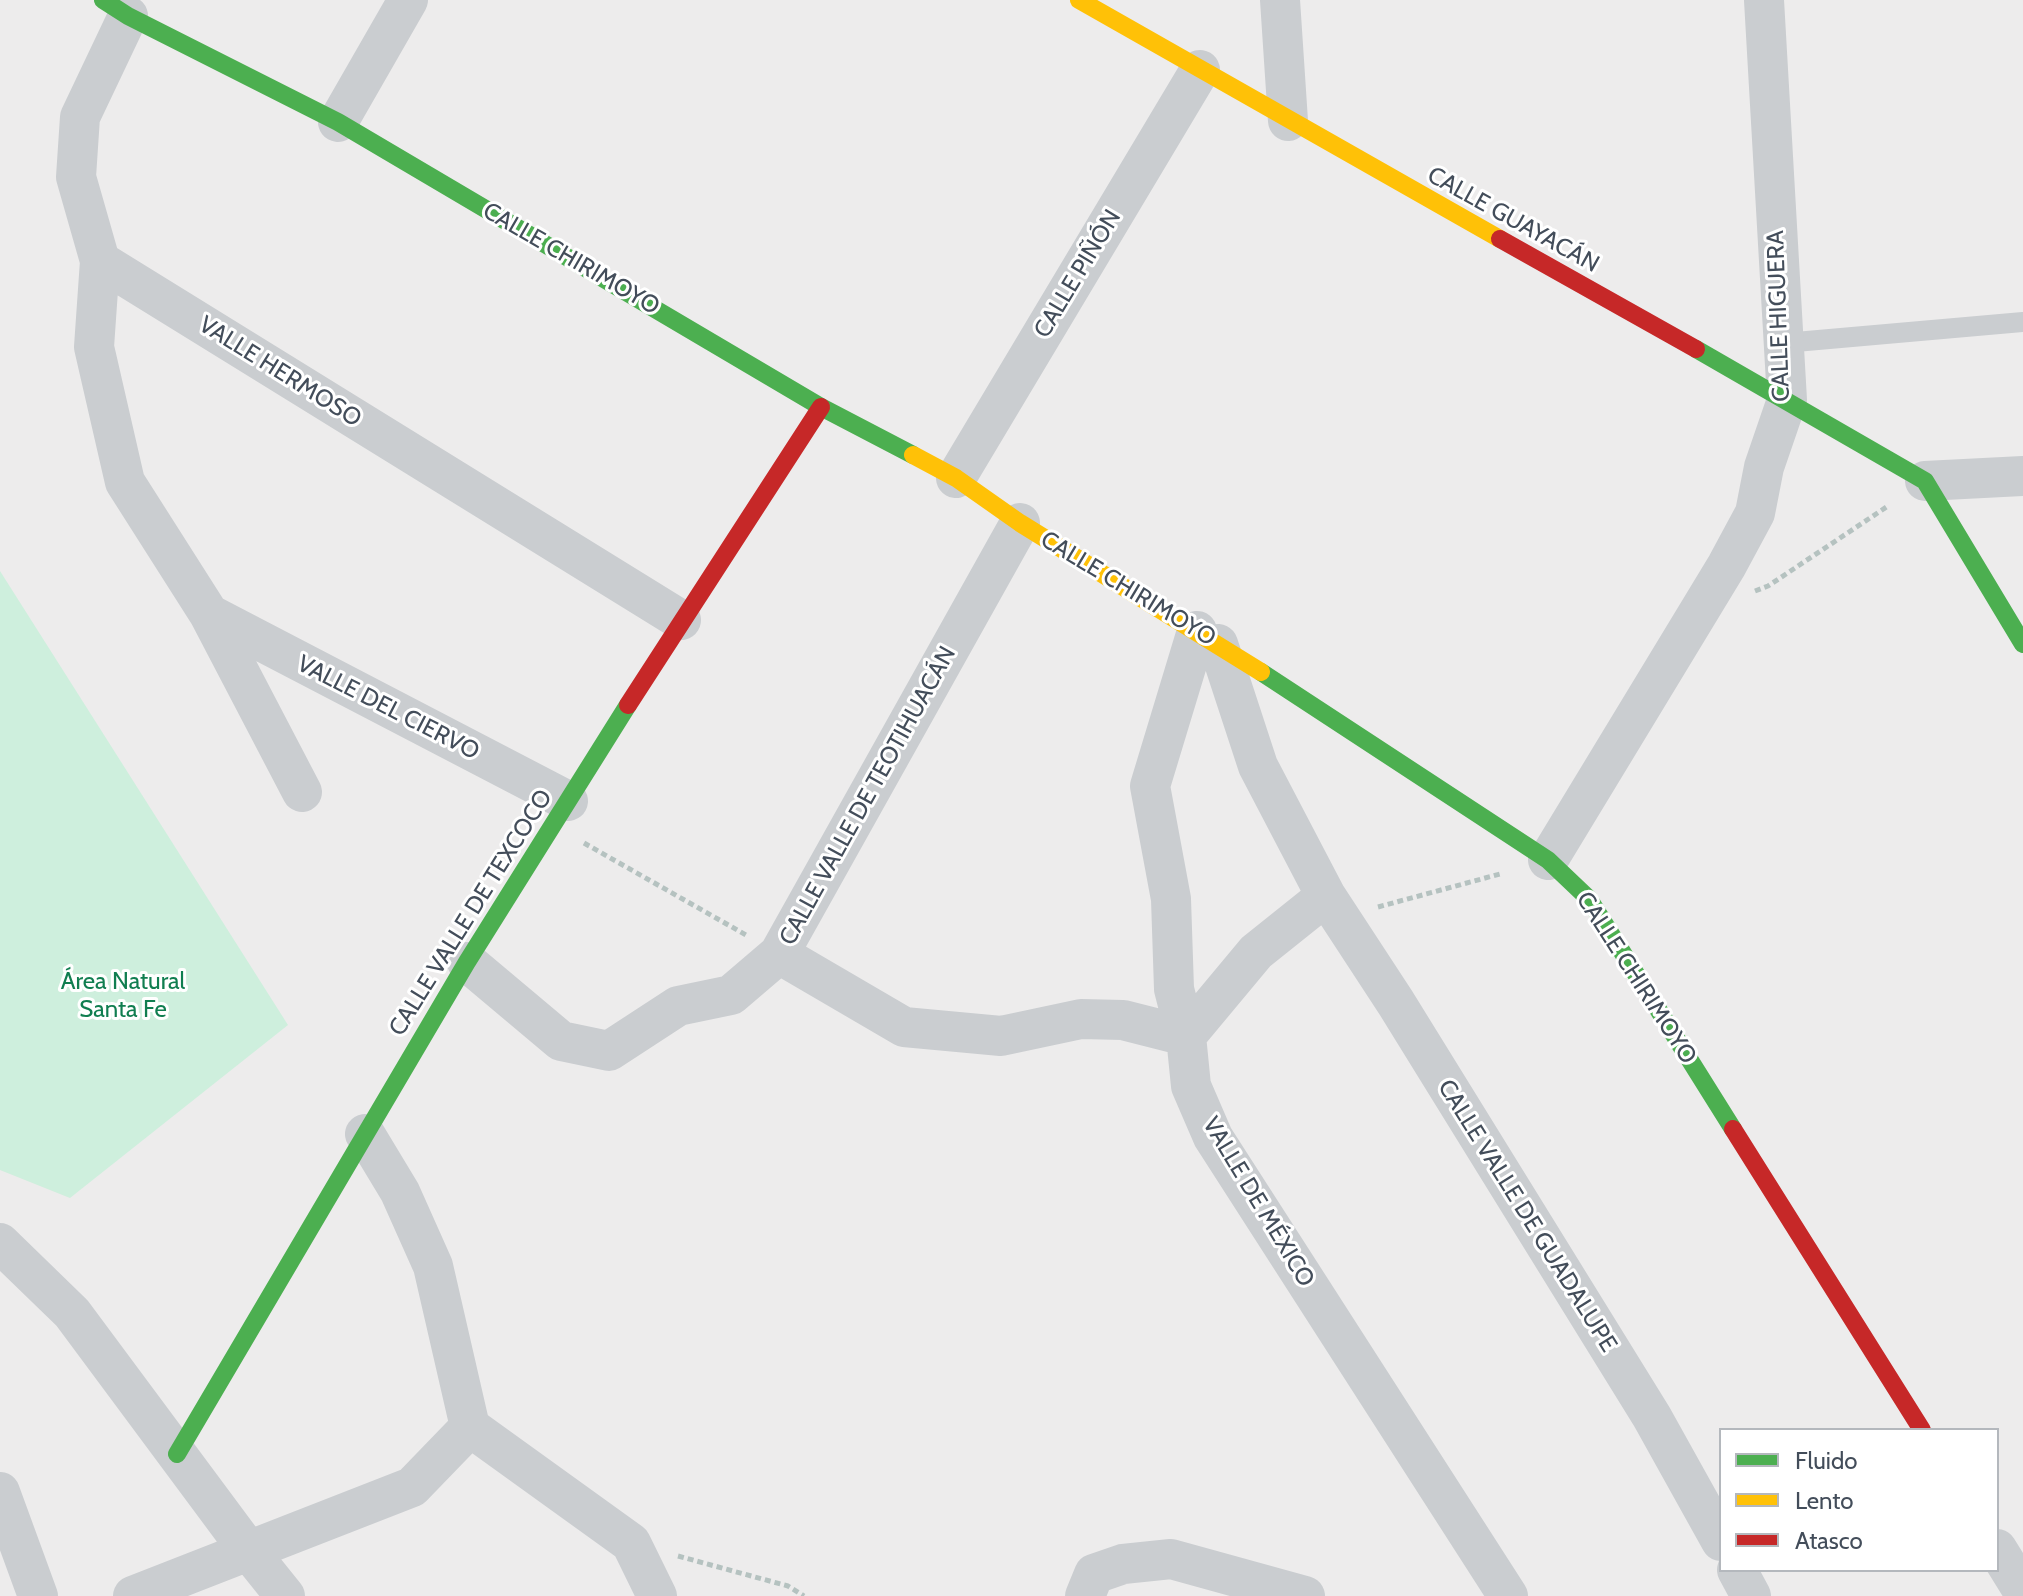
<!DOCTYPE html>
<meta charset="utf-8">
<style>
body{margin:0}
#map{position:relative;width:2023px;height:1596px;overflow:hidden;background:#edecec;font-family:Cabin,sans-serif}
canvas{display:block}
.legend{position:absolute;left:1719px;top:1428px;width:280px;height:144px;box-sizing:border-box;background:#fff;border:2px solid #b4b8bd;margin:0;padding:10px 14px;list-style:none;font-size:24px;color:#434d5a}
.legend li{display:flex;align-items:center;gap:16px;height:40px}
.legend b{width:40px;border:2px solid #b4b8bd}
</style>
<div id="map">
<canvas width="2023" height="1596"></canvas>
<ul class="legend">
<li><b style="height:10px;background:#4caf50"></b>Fluido</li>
<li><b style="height:10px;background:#ffc107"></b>Lento</li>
<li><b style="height:10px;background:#c62828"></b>Atasco</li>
</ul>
</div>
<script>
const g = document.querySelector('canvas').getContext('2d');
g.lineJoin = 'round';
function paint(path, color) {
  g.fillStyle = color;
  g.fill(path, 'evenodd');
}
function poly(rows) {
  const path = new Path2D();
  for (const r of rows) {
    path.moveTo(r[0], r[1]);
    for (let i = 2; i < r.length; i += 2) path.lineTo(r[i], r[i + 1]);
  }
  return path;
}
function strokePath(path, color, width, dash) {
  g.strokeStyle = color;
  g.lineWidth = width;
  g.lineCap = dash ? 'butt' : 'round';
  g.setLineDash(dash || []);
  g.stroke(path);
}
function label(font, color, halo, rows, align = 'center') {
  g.font = font + ' Cabin,sans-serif';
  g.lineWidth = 6;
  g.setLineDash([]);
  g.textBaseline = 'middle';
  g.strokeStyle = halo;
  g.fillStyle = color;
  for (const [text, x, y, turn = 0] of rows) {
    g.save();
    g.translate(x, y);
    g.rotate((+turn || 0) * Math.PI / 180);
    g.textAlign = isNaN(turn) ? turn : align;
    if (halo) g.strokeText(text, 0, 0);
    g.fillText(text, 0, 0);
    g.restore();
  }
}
paint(poly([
 [0,571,288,1025,70,1198,0,1170]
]), '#ceefdd');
strokePath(poly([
 [1755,591,1768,586,1888,506],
 [584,843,746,935],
 [1378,907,1500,874],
 [678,1556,788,1586,804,1596]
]), '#b5c2c0', 5, [6, 4]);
strokePath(poly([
 [1784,343,2023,322]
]), '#cacdd0', 20);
strokePath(poly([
 [1280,0,1288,121],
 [128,16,80,117,76,177,100,261,94,347,125,482,209,614,302,792],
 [338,122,408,0],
 [100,261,681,620],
 [956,478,1200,70],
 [1925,481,2023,476],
 [209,614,568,801],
 [1197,631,1150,786,1171,899,1174,989,1186,1036,1191,1086,1213,1137,1508,1596],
 [1548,860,1727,565,1755,513,1764,467,1787,400,1764,0],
 [1326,896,1396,1003,1652,1417,1721,1541],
 [779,954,904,1027,1001,1036,1081,1019,1123,1020,1186,1036],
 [467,962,561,1041,609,1051,678,1006,731,995,779,954,1020,523],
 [1186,1036,1256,952,1326,896,1258,766,1218,644],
 [365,1134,400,1192,433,1266,470,1427,631,1543,657,1596],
 [0,1243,72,1313,248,1550,285,1596],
 [0,1492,38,1596],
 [1997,1549,2023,1591],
 [1737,1570,1751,1596],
 [133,1596,412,1487,470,1427],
 [1085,1596,1094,1574,1123,1564,1171,1559,1305,1596]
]), '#cacdd0', 40);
strokePath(poly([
 [103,0,128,16,338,122,821,407,913,455],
 [1696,349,1925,481,2023,644],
 [1261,672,1548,860,1589,899,1733,1129],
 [177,1454,467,962,628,705]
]), '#4caf50', 18);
strokePath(poly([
 [1079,0,1500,239],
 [913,455,956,478,1020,523,1261,672]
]), '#ffc107', 18);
strokePath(poly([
 [1500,239,1696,349],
 [628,705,821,407],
 [1733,1129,1922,1430]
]), '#c62828', 18);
label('24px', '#434d5a', '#fff', [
 ["CALLE GUAYACÁN",1513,220,29],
 ["CALLE CHIRIMOYO",571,259,30],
 ["CALLE PIÑÓN",1078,274,-59],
 ["CALLE HIGUERA",1779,316,-92],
 ["VALLE HERMOSO",280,372,32],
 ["CALLE CHIRIMOYO",1128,589,31],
 ["VALLE DEL CIERVO",388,708,27],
 ["CALLE VALLE DE TEOTIHUACÁN",868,796,-61],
 ["CALLE VALLE DE TEXCOCO",471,913,-58],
 ["CALLE CHIRIMOYO",1636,978,57],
 ["VALLE DE MÉXICO",1258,1202,59],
 ["CALLE VALLE DE GUADALUPE",1527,1216,58]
]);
label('24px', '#107e50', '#fff', [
 ["Área Natural",123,982],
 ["Santa Fe",123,1010]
]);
</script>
